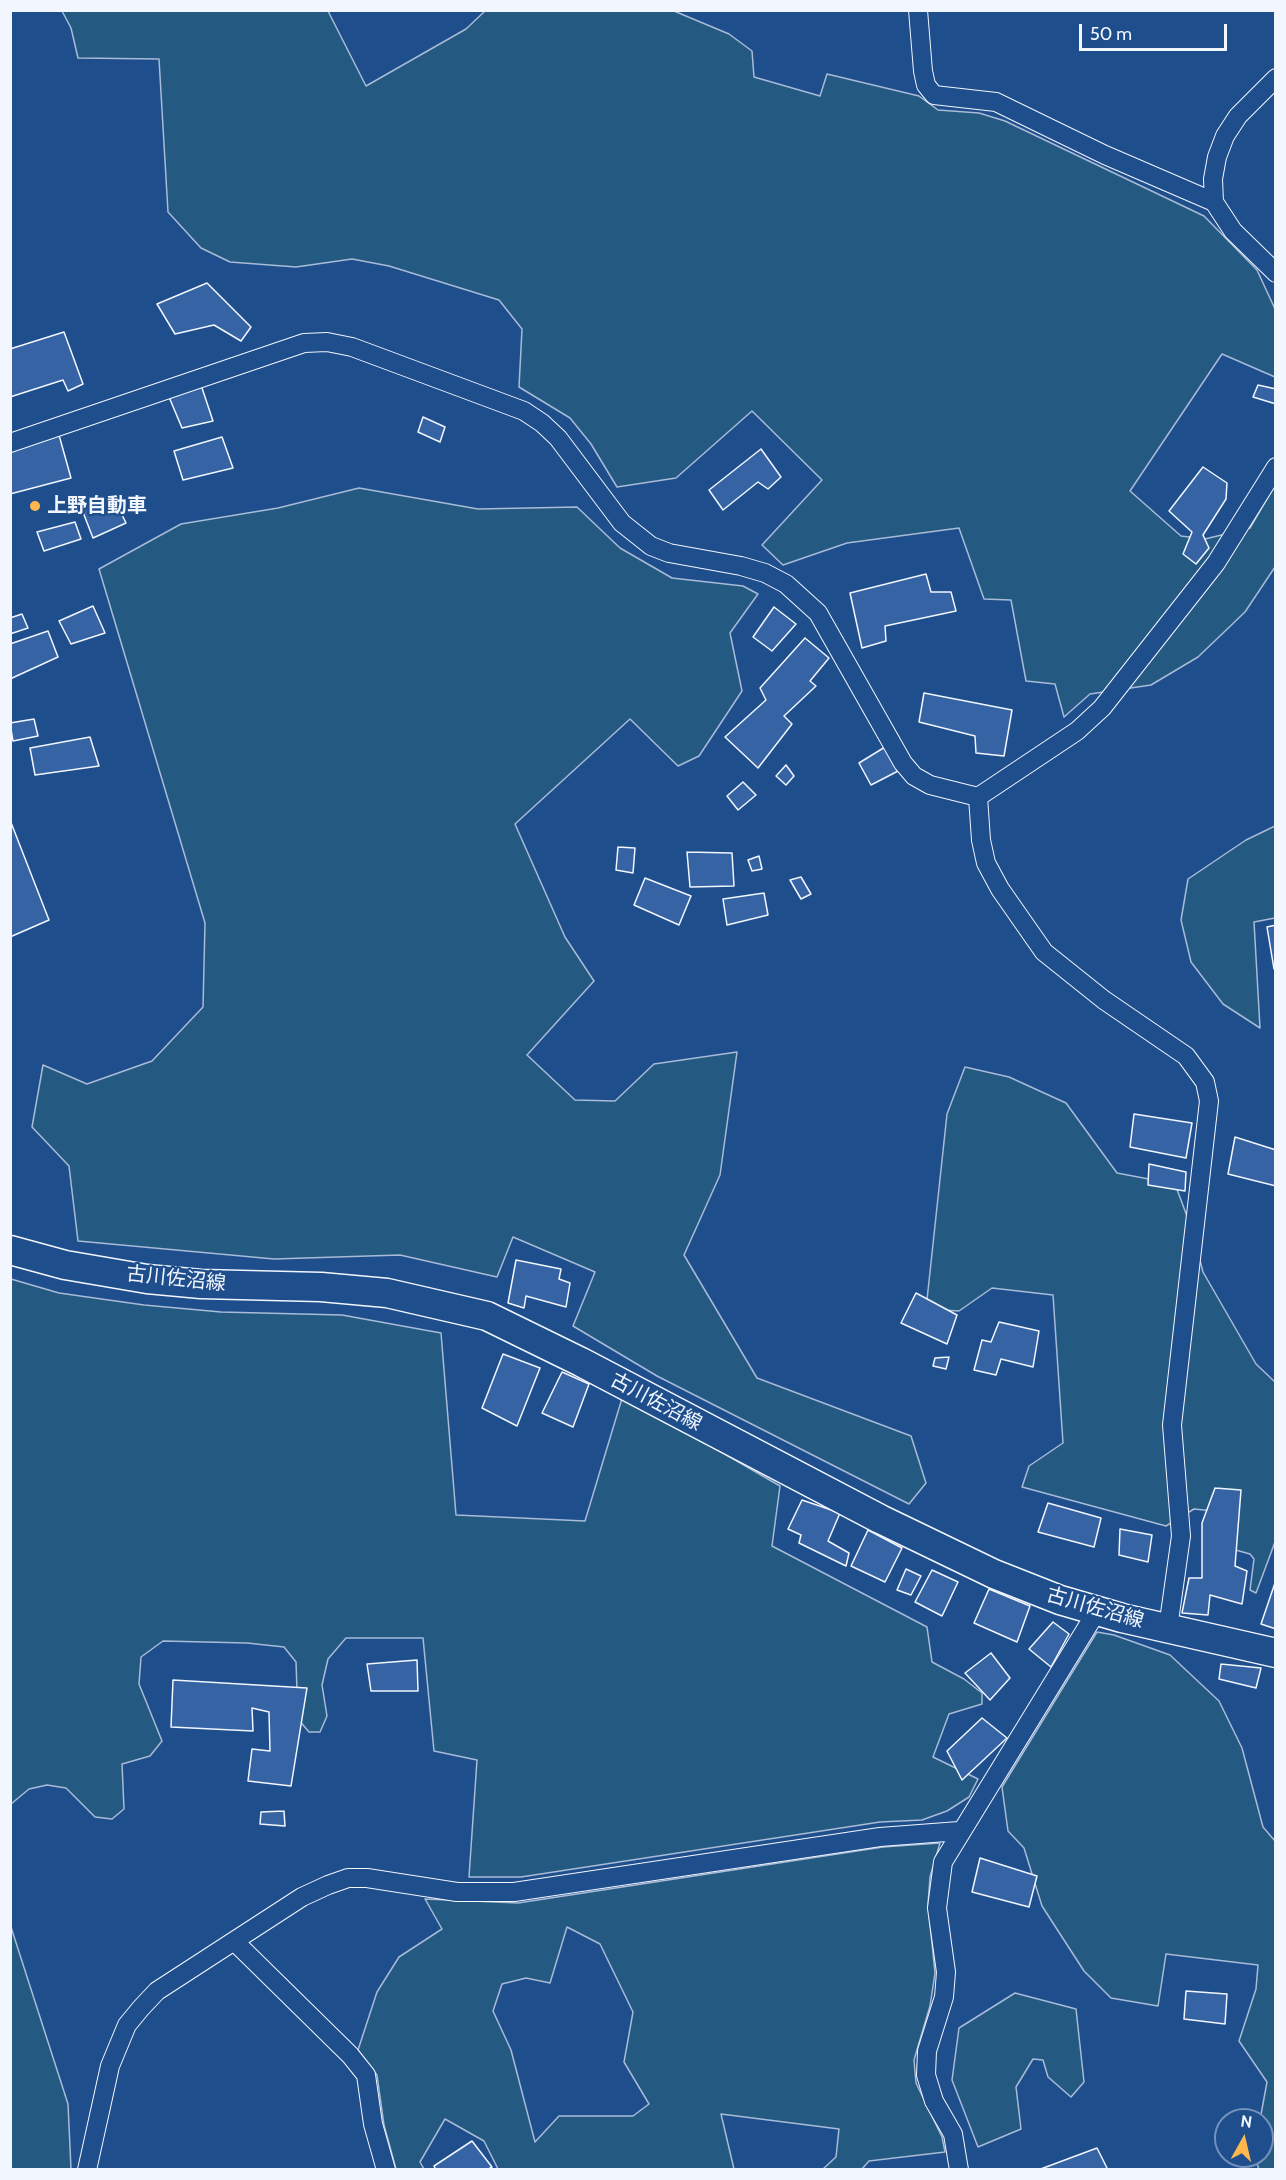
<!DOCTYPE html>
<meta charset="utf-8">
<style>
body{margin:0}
#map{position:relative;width:1286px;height:2180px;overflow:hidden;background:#1f4e8c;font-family:Cabin,sans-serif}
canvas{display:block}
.frame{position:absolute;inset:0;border:12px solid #f2f6ff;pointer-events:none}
.north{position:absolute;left:1214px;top:2108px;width:60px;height:60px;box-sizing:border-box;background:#1f4e8c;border:2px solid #7391ba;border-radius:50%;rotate:8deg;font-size:16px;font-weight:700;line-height:24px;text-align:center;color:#f2f6ff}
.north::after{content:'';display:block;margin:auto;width:21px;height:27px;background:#ffb74d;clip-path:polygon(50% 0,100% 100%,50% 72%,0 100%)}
.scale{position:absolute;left:1079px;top:24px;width:148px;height:27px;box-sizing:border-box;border:3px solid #f2f6ff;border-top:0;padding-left:8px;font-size:18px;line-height:21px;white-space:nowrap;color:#f2f6ff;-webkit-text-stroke:4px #1f4e8c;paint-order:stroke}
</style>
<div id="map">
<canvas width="1286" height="2180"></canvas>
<div class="frame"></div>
<div class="north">N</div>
<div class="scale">50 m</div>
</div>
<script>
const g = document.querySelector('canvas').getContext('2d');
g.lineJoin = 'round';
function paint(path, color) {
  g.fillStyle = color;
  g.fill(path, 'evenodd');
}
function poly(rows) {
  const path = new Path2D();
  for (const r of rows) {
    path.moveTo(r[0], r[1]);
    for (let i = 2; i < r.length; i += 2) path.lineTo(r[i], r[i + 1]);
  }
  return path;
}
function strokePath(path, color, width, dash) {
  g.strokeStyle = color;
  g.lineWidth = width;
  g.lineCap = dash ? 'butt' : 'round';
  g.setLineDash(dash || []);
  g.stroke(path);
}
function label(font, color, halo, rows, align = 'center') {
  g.font = font + ' Cabin,"Noto Sans JP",sans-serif';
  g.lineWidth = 4.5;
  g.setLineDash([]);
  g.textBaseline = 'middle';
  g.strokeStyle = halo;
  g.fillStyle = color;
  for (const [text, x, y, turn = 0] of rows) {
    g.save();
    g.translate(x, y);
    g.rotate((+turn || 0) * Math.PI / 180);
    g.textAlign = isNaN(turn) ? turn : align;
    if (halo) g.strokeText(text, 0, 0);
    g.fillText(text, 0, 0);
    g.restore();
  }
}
const green = poly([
 [62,11,328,11,366,86,466,29,485,11,674,11,729,34,752,51,754,77,820,96,827,74,919,96,938,110,979,113,1005,121,1204,216,1257,270,1275,309,1275,377,1222,354,1130,491,1181,536,1205,539,1250,528,1275,485,1275,567,1245,612,1198,657,1151,685,1090,694,1064,717,1055,684,1026,681,1011,600,984,599,959,528,847,543,783,565,762,545,822,480,752,411,676,478,617,487,591,444,570,418,519,387,522,329,499,300,389,266,352,259,296,267,230,262,201,248,168,212,159,59,78,58,71,28,62,11],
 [359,488,478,509,577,507,620,548,672,578,743,586,758,594,730,633,742,691,699,756,678,766,630,719,515,824,565,937,594,981,527,1055,575,1100,615,1101,654,1064,737,1052,720,1175,684,1255,757,1378,911,1436,926,1483,909,1504,657,1376,573,1326,595,1272,513,1237,497,1277,400,1255,274,1259,78,1241,69,1166,32,1127,43,1065,87,1084,152,1061,203,1007,205,923,99,569,181,524,278,508,359,488],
 [1275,826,1275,918,1254,922,1260,1028,1223,1004,1191,962,1181,920,1188,879,1246,840,1275,826],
 [965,1067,1009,1077,1066,1103,1117,1173,1175,1184,1191,1227,1203,1272,1256,1364,1275,1382,1275,1542,1256,1593,1250,1590,1254,1559,1250,1554,1232,1549,1233,1513,1194,1509,1166,1526,1022,1487,1029,1466,1063,1443,1053,1295,992,1288,959,1311,926,1309,947,1114,965,1067],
 [11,1279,59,1293,144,1305,221,1312,342,1315,441,1333,456,1515,585,1521,623,1395,780,1486,772,1546,927,1627,932,1662,964,1679,982,1693,982,1704,949,1714,933,1757,978,1779,969,1797,947,1811,922,1820,880,1822,521,1877,469,1877,477,1760,434,1751,423,1638,346,1638,328,1659,322,1685,327,1716,320,1732,309,1732,298,1719,296,1662,284,1647,247,1643,163,1641,141,1657,139,1684,162,1741,150,1756,122,1764,124,1809,112,1819,95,1817,66,1788,47,1785,29,1789,11,1804,11,1279],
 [1097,1632,1114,1635,1170,1655,1219,1701,1242,1748,1263,1827,1275,1841,1275,2169,1259,2169,1254,2156,1262,2156,1262,2120,1260,2120,1267,2082,1239,2041,1256,1989,1258,1965,1166,1954,1158,2006,1111,1998,1084,1971,1042,1906,1024,1848,1008,1831,1002,1787,1097,1632],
 [940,1843,930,1877,928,1904,935,1973,930,2006,914,2060,916,2083,942,2137,945,2152,869,2161,862,2169,823,2169,836,2157,839,2129,721,2114,734,2169,498,2169,484,2141,445,2119,420,2162,424,2169,396,2169,384,2125,377,2075,358,2050,377,1992,399,1957,442,1929,425,1899,518,1903,883,1847,940,1843],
 [567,1927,600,1944,633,2012,624,2062,649,2104,633,2116,559,2116,535,2142,511,2050,493,2011,502,1984,526,1978,550,1983,567,1927],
 [10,1924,68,2104,71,2169,11,2169,10,1924],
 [1015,1993,1076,2009,1084,2082,1071,2097,1048,2077,1043,2060,1033,2059,1016,2087,1021,2129,978,2147,952,2080,959,2028,1015,1993]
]);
paint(green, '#245a82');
strokePath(green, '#a8bbd7', 1.5);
const building = poly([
 [207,283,251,327,241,341,214,325,175,334,157,304,207,283],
 [64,332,83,384,68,391,63,380,10,397,10,349,64,332],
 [201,385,213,421,182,428,169,397,201,385],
 [1258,385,1276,389,1276,404,1253,397,1258,385],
 [423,417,445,427,440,442,418,432,423,417],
 [59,435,71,478,10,494,10,450,59,435],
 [222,437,233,468,183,480,174,451,222,437],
 [761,449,781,477,768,489,758,482,723,510,709,490,761,449],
 [1203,467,1227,483,1226,499,1203,535,1209,548,1196,564,1183,554,1192,532,1169,511,1203,467],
 [113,496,126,523,93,538,81,507,113,496],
 [75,522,81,539,44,551,37,532,75,522],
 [926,574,931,592,951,592,956,611,885,626,886,641,862,648,850,593,926,574],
 [93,606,105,633,71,644,59,621,93,606],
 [774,607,796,624,772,651,753,637,774,607],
 [22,614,28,628,10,634,10,618,22,614],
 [48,631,58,657,10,679,10,644,48,631],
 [805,638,829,658,810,681,816,686,784,716,792,724,758,768,725,737,766,700,760,688,805,638],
 [924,693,1012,710,1004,756,976,753,975,736,919,722,924,693],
 [34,719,38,736,13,741,10,723,34,719],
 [90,737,99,766,35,775,30,748,90,737],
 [885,747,900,770,871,785,859,763,885,747],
 [786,765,794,776,786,785,776,776,786,765],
 [743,782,756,795,738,810,727,796,743,782],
 [10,820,49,920,10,937,10,820],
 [618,847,635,848,633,873,616,870,618,847],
 [687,852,732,853,734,886,690,887,687,852],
 [759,856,762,869,752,871,748,860,759,856],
 [801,877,811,894,801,899,790,880,801,877],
 [645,878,691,896,679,925,634,905,645,878],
 [764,893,768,915,727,925,723,899,764,893],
 [1276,925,1276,969,1274,969,1267,927,1276,925],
 [1134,1114,1192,1123,1186,1158,1130,1147,1134,1114],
 [1235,1137,1276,1150,1276,1186,1228,1174,1235,1137],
 [1149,1164,1186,1172,1185,1191,1148,1185,1149,1164],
 [516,1260,561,1269,559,1279,570,1283,566,1307,526,1296,524,1308,508,1303,516,1260],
 [916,1293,957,1315,947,1344,901,1323,916,1293],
 [999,1322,1039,1331,1033,1367,1001,1359,996,1375,974,1370,982,1340,991,1342,999,1322],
 [503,1354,540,1368,517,1426,482,1408,503,1354],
 [949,1357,946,1369,933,1366,935,1358,949,1357],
 [562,1372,589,1384,573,1427,542,1413,562,1372],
 [1215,1488,1241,1490,1235,1566,1247,1571,1242,1604,1210,1595,1208,1615,1182,1613,1189,1578,1202,1578,1202,1523,1215,1488],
 [802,1500,840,1513,828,1541,849,1553,846,1566,799,1543,801,1535,788,1529,802,1500],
 [1048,1503,1101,1518,1094,1547,1038,1532,1048,1503],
 [1120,1529,1152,1535,1148,1562,1119,1555,1120,1529],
 [868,1530,902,1548,885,1582,851,1566,868,1530],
 [906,1569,921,1576,911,1595,897,1590,906,1569],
 [932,1570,958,1582,942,1616,915,1602,932,1570],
 [1276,1580,1276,1629,1261,1624,1276,1580],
 [989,1589,1030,1606,1017,1642,974,1623,989,1589],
 [1053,1622,1069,1634,1051,1667,1029,1649,1053,1622],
 [991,1653,1010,1678,990,1700,965,1673,991,1653],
 [417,1660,418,1691,371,1691,367,1664,417,1660],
 [1221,1664,1261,1668,1256,1688,1219,1679,1221,1664],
 [173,1680,307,1688,291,1786,248,1781,252,1749,270,1751,269,1712,252,1708,253,1731,171,1727,173,1680],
 [982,1718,1007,1738,962,1780,947,1751,982,1718],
 [284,1811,285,1826,260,1824,261,1812,284,1811],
 [980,1858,1037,1876,1029,1907,972,1892,980,1858],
 [1186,1991,1227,1994,1225,2024,1184,2019,1186,1991],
 [472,2141,492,2167,487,2170,436,2170,434,2166,472,2141],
 [1097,2148,1108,2170,1038,2170,1097,2148]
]);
paint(building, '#3563a3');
strokePath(building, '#f2f6ff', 1.5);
const minor = poly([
 [918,10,923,71,926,85,934,95,996,102,1105,155,1214,202],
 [1276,78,1238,116,1225,136,1217,157,1213,179,1214,202,1233,231,1276,273],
 [10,443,304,343,327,342,352,347,524,411,542,423,558,438,622,523,651,546,669,553,741,566,765,573,786,584,818,613,903,763,914,776,930,785,978,797,1077,731,1102,708,1216,563,1276,467],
 [978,797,981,840,986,863,1000,889,1044,952,1104,1000,1186,1056,1205,1082,1209,1101,1172,1425,1181,1536,1168,1628],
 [234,1941,350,2055,366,2075,373,2124,386,2170],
 [87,2170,110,2066,127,2025,141,2008,157,1991,302,1897,328,1885,348,1878,367,1878,457,1892,514,1892,880,1837,959,1831],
 [959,2170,953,2134,934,2101,926,2075,927,2051,944,1997,946,1972,937,1908,943,1862,1097,1611]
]);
const primary = poly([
 [10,1250,65,1265,147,1279,201,1284,321,1287,387,1293,487,1316,581,1362,880,1519,994,1574,1060,1600,1122,1618,1276,1653]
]);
strokePath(minor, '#f2f6ff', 20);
strokePath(primary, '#f2f6ff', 31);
strokePath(minor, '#1f4e8c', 18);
strokePath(primary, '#1f4e8c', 28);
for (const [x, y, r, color] of [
 [35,506,6,"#ffb74d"]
]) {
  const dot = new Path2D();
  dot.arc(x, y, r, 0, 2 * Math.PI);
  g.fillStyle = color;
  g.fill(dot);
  strokePath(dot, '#1f4e8c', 2);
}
label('bold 20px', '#f2f6ff', '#1f4e8c', [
 ["上野自動車",47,506]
], 'left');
label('20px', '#f2f6ff', '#1f4e8c', [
 ["古川佐沼線",176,1279,6],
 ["古川佐沼線",656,1402,28],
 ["古川佐沼線",1095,1608,16]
]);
</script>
